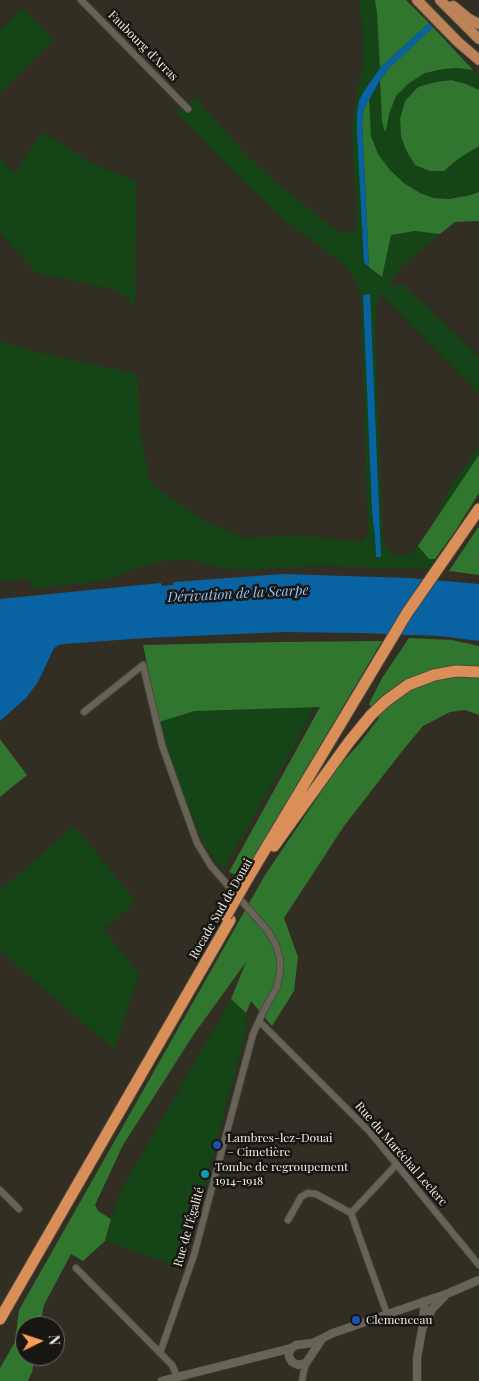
<!DOCTYPE html>
<meta charset="utf-8">
<style>
body{margin:0}
#map{position:relative;width:479px;height:1381px;overflow:hidden;background:#322e23;font-family:"Playfair Display",serif}
canvas{display:block}
.north{position:absolute;left:15px;top:1316px;width:50px;height:50px;box-sizing:border-box;background:#181612;border:1px solid #6e6c67;border-radius:50%;rotate:86deg;font-size:14px;font-weight:700;line-height:20px;text-align:center;color:#f0ede6}
.north::after{content:'';display:block;margin:auto;width:18px;height:22px;background:#fd9c55;clip-path:polygon(50% 0,100% 100%,50% 72%,0 100%)}
</style>
<div id="map">
<canvas width="479" height="1381"></canvas>
<div class="north">N</div>
</div>
<script>
const g = document.querySelector('canvas').getContext('2d');
g.lineJoin = 'round';
function paint(path, color) {
  g.fillStyle = color;
  g.fill(path, 'evenodd');
}
function poly(rows) {
  const path = new Path2D();
  for (const r of rows) {
    path.moveTo(r[0], r[1]);
    for (let i = 2; i < r.length; i += 2) path.lineTo(r[i], r[i + 1]);
  }
  return path;
}
function strokePath(path, color, width, dash) {
  g.strokeStyle = color;
  g.lineWidth = width;
  g.lineCap = dash ? 'butt' : 'round';
  g.setLineDash(dash || []);
  g.stroke(path);
}
function label(font, color, halo, rows, align = 'center') {
  g.font = font + ' "Playfair Display",serif';
  g.lineWidth = 5;
  g.setLineDash([]);
  g.textBaseline = 'middle';
  g.strokeStyle = halo;
  g.fillStyle = color;
  for (const [text, x, y, turn = 0] of rows) {
    g.save();
    g.translate(x, y);
    g.rotate((+turn || 0) * Math.PI / 180);
    g.textAlign = isNaN(turn) ? turn : align;
    if (halo) g.strokeText(text, 0, 0);
    g.fillText(text, 0, 0);
    g.restore();
  }
}
paint(poly([
 [359,0,375,0,377,13,380,68,368,84,357,115,364,263,391,235,415,231,440,234,403,265,390,282,396,287,403,284,479,357,479,394,379,292,376,314,375,338,383,537,386,548,393,555,411,555,418,546,429,559,435,559,429,569,319,566,239,570,224,568,196,561,177,559,159,562,133,569,118,576,103,581,31,589,30,579,0,581,0,342,66,359,135,373,138,381,140,429,149,480,162,492,200,518,244,538,298,535,362,542,368,534,361,302,358,284,351,273,340,262,288,223,247,185,175,111,183,108,197,96,201,104,245,154,280,186,342,234,357,229,352,129,356,98,363,63,363,35],
 [370,294,381,557,376,557,375,537,374,530,363,295],
 [22,8,54,40,0,93,0,31],
 [458,68,473,70,479,75,479,90,466,84,451,80,436,82,418,87,405,101,400,119,401,136,406,150,415,165,445,171,458,159,479,146,479,192,471,195,450,199,433,198,420,193,405,184,390,170,378,155,371,136,369,98,380,80,382,121,387,126,389,114,396,96,408,84,425,73,444,69],
 [43,132,90,162,136,181,135,306,120,291,36,273,0,233,0,157,14,173],
 [479,446,479,455,437,517,446,495],
 [314,707,303,731,223,870,205,847,171,765,157,722,195,711],
 [74,826,136,901,104,930,139,973,115,1050,0,951,0,890],
 [231,999,246,1013,247,1028,183,1268,105,1241,120,1192]
]), '#154416');
paint(poly([
 [375,0,406,0,429,23,380,68,377,13],
 [433,27,473,70,458,68,444,69,425,73,408,84,396,96,389,114,387,126,385,132,382,121,380,80,389,68],
 [451,80,466,84,479,90,479,146,458,159,444,171,430,171,415,165,406,150,401,136,400,119,405,101,418,87,436,82],
 [369,98,371,136,378,154,390,170,405,184,420,193,433,198,450,199,471,195,479,192,479,221,455,222,440,234,415,231,391,235,382,277,369,267,362,121,364,109],
 [479,455,479,493,456,530,435,559,429,559,418,546],
 [479,526,479,575,449,571],
 [409,638,452,640,479,646,479,715,465,710,450,712,423,726,403,750,344,826,284,918,298,957,294,991,272,1026,251,1001,246,1013,231,999,246,962,194,1034,123,1145,95,1205,98,1211,111,1219,105,1241,83,1261,71,1254,44,1305,40,1326,25,1326,25,1356,35,1356,32,1372,28,1381,0,1381,0,1368,15,1342,19,1310,265,875,338,767,359,744,379,718,369,704,382,678],
 [382,641,242,877,229,872,320,707,195,711,159,722,143,645,277,642],
 [0,739,27,775,0,797]
]), '#30762f');
paint(poly([
 [429,23,433,27,389,68,380,80,364,109,362,121,369,267,364,263,357,132,357,115,359,101,364,91,380,68],
 [370,294,371,316,381,557,376,557,375,537,372,511,363,295],
 [282,574,409,578,479,584,479,641,440,636,360,633,284,632,145,638,64,644,59,645,54,648,38,682,26,698,0,721,0,599,161,583,162,586,173,585,174,582]
]), '#0963a2');
const minor = poly([
 [81,0,188,109],
 [84,712,143,665,162,745,175,782,197,843,211,866,268,931,276,945,280,959,280,971,277,987,263,1012,253,1034,194,1255,160,1353],
 [259,1021,370,1132,479,1265],
 [0,1190,19,1209],
 [351,1213,397,1164],
 [288,1220,301,1197,308,1193,316,1194,351,1213,387,1314],
 [76,1268,172,1365,177,1376],
 [302,1381,304,1370,307,1362]
]);
const tertiary = poly([
 [425,1324,432,1309,444,1297],
 [322,1339,306,1363,298,1365,292,1362,289,1357,289,1352,292,1348,296,1345,313,1343,333,1333,449,1293,479,1280],
 [162,1381,292,1348],
 [417,1381,417,1358,422,1330,425,1301]
]);
const primary = poly([
 [417,0,458,42,479,60],
 [440,0,479,39],
 [453,6,469,19,479,24]
]);
const trunk = poly([
 [274,846,349,742,371,715,386,701,408,685,434,675,456,671,479,672],
 [248,878,407,613,479,509],
 [0,1319,230,920]
]);
strokePath(minor, '#4d4a40', 8);
strokePath(tertiary, '#4d4a40', 9);
strokePath(primary, '#4d4a40', 12);
strokePath(trunk, '#4d4a40', 13);
strokePath(minor, '#676357', 6);
strokePath(tertiary, '#676357', 8);
strokePath(primary, '#bd8358', 10);
strokePath(trunk, '#da8e58', 11);
const trunkBridge = poly([
 [226,916,248,878]
]);
strokePath(trunkBridge, '#4d4a40', 13, []);
strokePath(trunkBridge, '#da8e58', 11);
for (const [x, y, r, color] of [
 [217,1145,5,"#1a4fb4"],
 [205,1174,5,"#0f9aa8"],
 [356,1320,5,"#1a4fb4"]
]) {
  const dot = new Path2D();
  dot.arc(x, y, r, 0, 2 * Math.PI);
  g.fillStyle = color;
  g.fill(dot);
  strokePath(dot, '#181612', 2);
}
label('12px', '#f0ede6', '#181612', [
 ["Faubourg d'Arras",143,46,45],
 ["Rocade Sud de Douai",221,909,-60],
 ["Rue du Maréchal Leclerc",401,1154,49],
 ["Rue de l'Égalité",189,1227,-74]
]);
label('12px', '#f0ede6', '#181612', [
 ["Lambres-lez-Douai",227,1138],
 ["– Cimetière",227,1152],
 ["Tombe de regroupement",215,1167],
 ["1914-1918",215,1181],
 ["Clemenceau",366,1320]
], 'left');
label('italic 14px', '#8dc4f8', '#181612', [
 ["Dérivation de la Scarpe",238,594,-3]
]);
</script>
